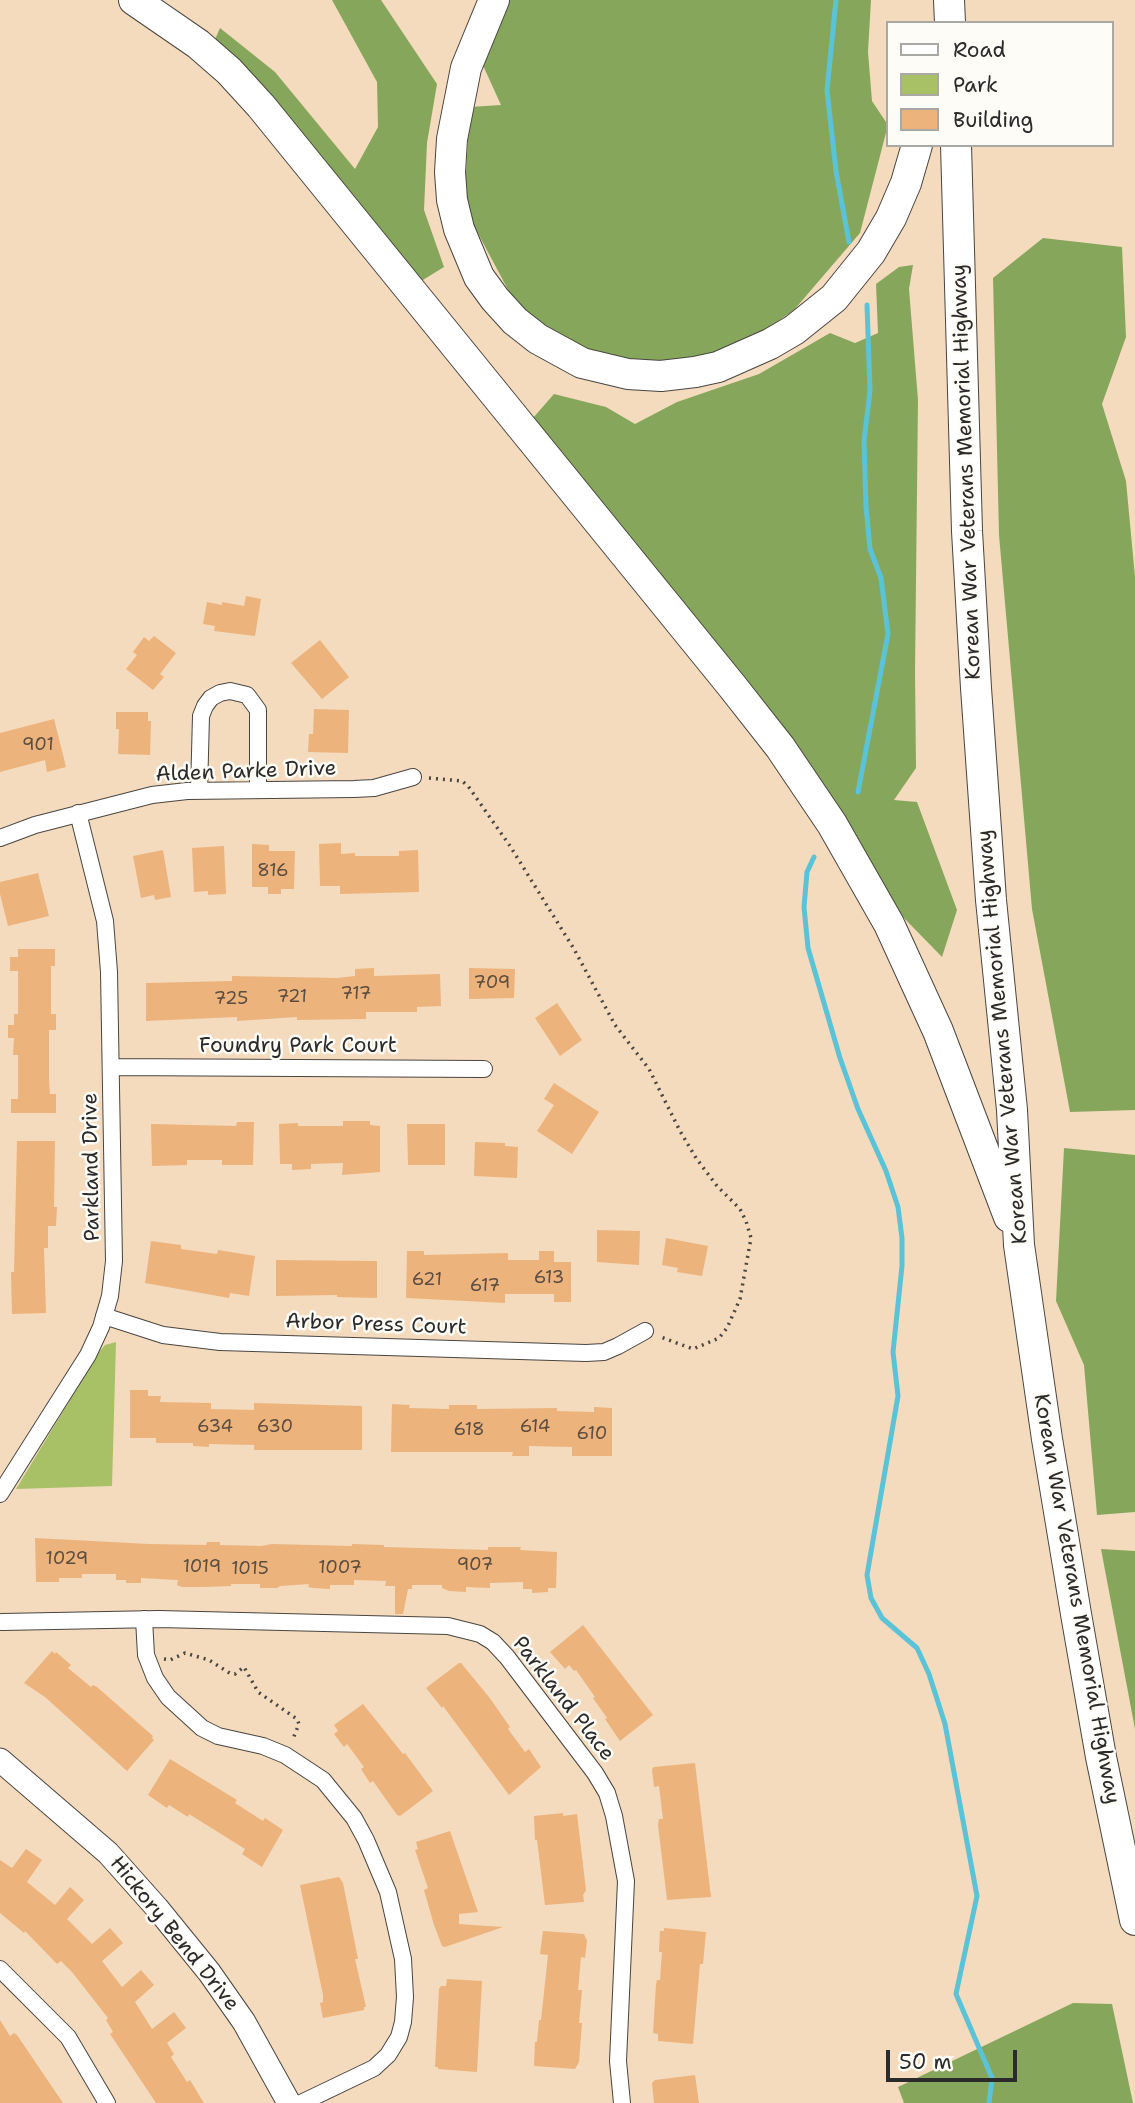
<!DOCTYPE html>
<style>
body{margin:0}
#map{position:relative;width:1135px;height:2103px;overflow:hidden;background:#f4dbbd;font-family:"Shantell Sans",sans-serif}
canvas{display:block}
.legend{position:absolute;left:886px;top:21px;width:228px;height:126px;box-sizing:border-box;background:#fdfcf7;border:2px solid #a9a8a5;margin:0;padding:9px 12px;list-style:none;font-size:21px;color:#2b2b2b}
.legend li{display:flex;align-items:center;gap:14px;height:35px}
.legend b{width:35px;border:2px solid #a9a8a5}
.scale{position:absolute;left:886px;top:2050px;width:131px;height:32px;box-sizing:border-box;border:4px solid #2b2b2b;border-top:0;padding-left:9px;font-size:21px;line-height:24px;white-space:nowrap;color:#2b2b2b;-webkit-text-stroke:5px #fdfcf7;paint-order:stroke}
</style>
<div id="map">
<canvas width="1135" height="2103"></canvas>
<ul class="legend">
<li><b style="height:9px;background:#fff"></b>Road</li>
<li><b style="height:19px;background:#a8c166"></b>Park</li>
<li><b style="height:19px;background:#ecb37d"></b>Building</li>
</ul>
<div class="scale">50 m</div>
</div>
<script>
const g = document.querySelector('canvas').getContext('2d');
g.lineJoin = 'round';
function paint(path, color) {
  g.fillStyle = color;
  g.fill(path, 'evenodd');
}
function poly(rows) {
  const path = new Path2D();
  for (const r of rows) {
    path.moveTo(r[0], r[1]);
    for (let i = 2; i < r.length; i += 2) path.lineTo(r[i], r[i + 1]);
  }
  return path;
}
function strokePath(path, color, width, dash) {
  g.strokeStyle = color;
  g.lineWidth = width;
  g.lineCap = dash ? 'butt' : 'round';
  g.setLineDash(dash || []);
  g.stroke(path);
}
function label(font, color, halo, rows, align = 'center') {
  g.font = font + ' "Shantell Sans",sans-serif';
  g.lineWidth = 5;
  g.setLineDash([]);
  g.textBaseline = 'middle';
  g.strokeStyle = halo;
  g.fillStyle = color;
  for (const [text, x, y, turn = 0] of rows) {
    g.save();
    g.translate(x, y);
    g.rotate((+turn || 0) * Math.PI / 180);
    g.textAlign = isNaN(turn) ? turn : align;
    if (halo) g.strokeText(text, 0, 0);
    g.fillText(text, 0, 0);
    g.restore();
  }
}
paint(poly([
 [116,1342,112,1486,16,1489,99,1352,105,1345]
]), '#a8c166');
paint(poly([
 [332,0,381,0,437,84,427,143,424,210,444,267,418,283,213,44,220,28,275,72,355,169,378,127,377,82],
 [508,0,871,0,868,52,872,101,888,125,860,233,794,310,725,358,659,365,569,350,514,301,464,207,470,107,501,105,481,61],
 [1043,238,1122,247,1126,337,1102,404,1126,481,1135,577,1135,1110,1070,1112,1032,909,999,535,993,278],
 [913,265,909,289,918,400,915,672,916,768,894,800,917,802,957,910,942,957,904,918,767,706,533,418,554,394,606,407,635,424,677,402,759,374,830,333,855,343,878,333,876,284,899,267],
 [1064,1148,1135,1155,1135,1512,1097,1515,1084,1365,1056,1301],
 [1101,1549,1135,1551,1135,1729],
 [1073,2003,1112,2004,1133,2103,904,2103,898,2087]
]), '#86a75b');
strokePath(poly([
 [836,0,827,90,836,171,849,242],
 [858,792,888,634,881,578,870,549,866,506,864,441,870,391,867,305],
 [814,857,807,872,804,907,808,948,840,1058,858,1109,886,1171,898,1207,902,1238,902,1266,893,1352,898,1396,867,1575,871,1598,882,1618,917,1648,929,1674,945,1724,977,1896,956,1994,992,2078,989,2103]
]), '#5ac3d7', 5);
paint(poly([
 [246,596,261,599,255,636,214,631,215,626,203,624,207,602,222,605,222,602,244,606],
 [154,636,176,653,160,674,164,677,153,690,126,669,137,655,133,652,144,637,149,641],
 [320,640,349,677,322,699,291,663],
 [314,709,349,710,348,753,308,752,309,734,313,734],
 [116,712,148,712,148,721,151,721,150,755,118,754,119,729,116,729],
 [54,719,66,767,47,772,45,760,0,772,0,733],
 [341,843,341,854,355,853,355,856,399,856,399,851,418,850,419,892,340,894,340,886,320,886,319,844],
 [252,844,269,845,269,851,295,851,294,889,281,889,281,894,268,894,268,887,252,887],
 [224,846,226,894,208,895,208,891,194,892,192,848],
 [163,850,171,897,155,900,154,895,141,898,133,856],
 [38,873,49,916,8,926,0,894,0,882],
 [18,949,55,949,55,966,51,966,51,1014,56,1014,56,1030,49,1030,49,1080,50,1094,56,1094,56,1113,11,1113,11,1099,18,1099,18,1055,13,1055,14,1038,8,1038,8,1025,14,1025,14,1014,18,1014,18,971,10,971,10,957,18,957],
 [374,968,374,976,440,974,441,1006,417,1007,417,1012,366,1012,366,1019,297,1020,297,1017,237,1021,237,1017,146,1021,146,983,232,981,232,976,337,978,355,976,355,969],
 [469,968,515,969,514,998,469,999],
 [557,1003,582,1040,560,1056,535,1018],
 [554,1083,599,1112,572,1154,537,1131,554,1105,544,1099],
 [343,1121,370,1121,370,1125,380,1126,380,1172,342,1175,343,1163,311,1164,311,1169,292,1170,292,1164,280,1164,279,1124,298,1123,298,1126,343,1126],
 [237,1122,254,1122,253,1165,222,1165,222,1160,187,1160,187,1165,152,1166,151,1124,236,1126],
 [407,1124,445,1124,445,1165,408,1165],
 [17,1141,55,1141,54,1207,57,1207,56,1226,48,1226,48,1248,44,1248,46,1313,12,1314,11,1272,14,1272],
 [475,1142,505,1143,505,1146,518,1147,517,1178,474,1176],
 [597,1230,640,1231,639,1265,597,1262],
 [666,1238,708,1246,702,1276,677,1272,678,1268,662,1265],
 [151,1241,181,1245,181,1249,217,1254,218,1250,255,1256,249,1296,230,1293,229,1298,145,1283],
 [407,1251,424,1251,424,1255,508,1253,508,1260,539,1260,539,1251,554,1251,554,1262,571,1262,571,1302,554,1302,554,1294,505,1294,505,1303,406,1298],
 [276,1260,377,1261,377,1298,337,1297,337,1295,276,1296],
 [130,1390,148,1390,148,1396,161,1396,160,1402,211,1403,211,1409,254,1410,254,1403,362,1406,362,1450,254,1450,254,1445,209,1444,209,1447,193,1446,193,1443,156,1443,156,1438,130,1438],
 [392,1404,410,1405,409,1408,449,1409,449,1405,477,1405,477,1409,557,1408,557,1411,594,1412,594,1407,612,1408,612,1456,572,1456,572,1447,529,1446,529,1456,512,1456,513,1452,391,1452],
 [35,1538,149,1544,206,1545,207,1542,220,1542,220,1545,261,1546,272,1544,352,1546,352,1544,384,1545,384,1547,488,1550,488,1547,521,1547,520,1550,557,1552,556,1588,548,1588,548,1592,532,1593,532,1589,523,1589,523,1582,490,1583,490,1588,466,1587,466,1592,449,1591,442,1588,442,1585,412,1585,412,1589,408,1589,403,1614,395,1614,395,1586,385,1586,386,1581,354,1580,354,1585,330,1585,330,1589,313,1588,308,1587,309,1584,280,1586,277,1588,260,1588,260,1584,231,1584,231,1586,205,1587,182,1587,177,1585,178,1580,141,1578,141,1583,126,1583,126,1580,116,1580,116,1574,82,1574,82,1578,59,1578,59,1582,36,1582],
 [583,1625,653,1715,620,1741,605,1719,607,1718,593,1698,595,1697,576,1670,574,1671,569,1665,565,1669,550,1652],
 [52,1651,55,1654,56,1652,71,1665,68,1668,91,1687,93,1685,97,1687,153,1736,152,1738,154,1740,127,1771,45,1697,24,1683],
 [459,1663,461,1663,489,1697,510,1727,508,1729,525,1752,529,1749,541,1767,509,1795,443,1706,442,1708,426,1688],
 [363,1704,403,1754,405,1753,433,1791,400,1816,397,1815,373,1781,370,1783,361,1769,364,1767,347,1744,344,1747,334,1734,338,1731,334,1725],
 [170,1759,237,1800,235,1803,263,1821,265,1818,283,1830,262,1867,242,1854,245,1849,189,1814,188,1817,169,1805,167,1808,148,1795],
 [695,1763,711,1897,667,1900,658,1825,659,1819,663,1819,659,1786,654,1787,652,1769,654,1767],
 [563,1813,563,1816,577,1814,586,1890,583,1895,584,1902,545,1905,537,1840,535,1840,534,1816],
 [450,1831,478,1912,459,1914,459,1924,503,1927,445,1947,442,1946,434,1925,424,1890,428,1888,415,1850,418,1849,416,1842],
 [26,1849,42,1860,27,1882,55,1905,70,1887,84,1900,67,1919,92,1944,110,1928,123,1943,102,1961,122,1987,141,1970,154,1985,135,2002,152,2029,174,2012,186,2028,167,2043,174,2054,171,2057,187,2082,190,2080,204,2103,156,2103,110,2034,113,2032,106,2020,108,2018,72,1972,61,1961,57,1964,25,1931,24,1933,0,1913,0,1860,12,1868],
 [339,1877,343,1883,358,1959,355,1959,366,2007,364,2007,364,2010,323,2018,320,2003,323,2002,323,1995,300,1885],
 [664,1928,706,1932,703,1964,700,1964,693,2044,658,2041,658,2034,653,2033,656,1984,657,1980,660,1980,662,1952,659,1952,660,1931,664,1931],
 [543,1931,584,1934,587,1941,585,1958,581,1957,578,1990,582,1990,579,2023,582,2023,579,2062,575,2069,534,2066,535,2042,537,2042,539,2020,541,2020,548,1955,540,1954],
 [447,1979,482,1981,477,2072,438,2069,438,2067,435,2067,439,1989,441,1986,446,1986],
 [0,2020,10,2036,14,2033,17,2035,63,2103,0,2103],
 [695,2075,699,2103,654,2103,652,2083,655,2080]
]), '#ecb37d');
const street = poly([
 [199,791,201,716,205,706,211,698,220,693,230,691,247,695,258,710,258,790],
 [0,838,35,825,152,795,187,791,354,789,374,788,413,777],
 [111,1067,484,1069],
 [104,1316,163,1335,220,1342,586,1353,604,1352,618,1346,645,1331],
 [0,1494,88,1355,101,1327,110,1296,114,1261,109,972,105,921,78,813],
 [144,1619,146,1655,155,1678,168,1697,202,1728,218,1736,263,1746,285,1755,323,1780,354,1818,366,1840,388,1892,403,1959,405,1997,403,2022,399,2037,388,2055,374,2068,301,2103],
 [2,1622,159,1619,448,1626,480,1634,493,1642,507,1657,595,1773,607,1793,614,1816,626,1881,618,2061,622,2103],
 [0,1969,68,2037,107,2103]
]);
const secondary = poly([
 [0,1760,108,1853,157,1908,209,1972,244,2022,289,2103]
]);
const highway = poly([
 [134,0,198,44,229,71,261,106,732,686,780,747,832,824,889,924,938,1031,1009,1217],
 [494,0,466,68,452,139,450,172,452,200,459,229,479,277,495,299,515,321,538,339,582,363,628,374,661,376,695,372,718,367,770,344,794,330,834,298,871,252,891,218,906,183,917,145],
 [949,0,950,23],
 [956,145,967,531,976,688,991,900,1012,1110,1019,1245,1047,1439,1076,1614,1101,1757,1135,1920]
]);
strokePath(street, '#494541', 18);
strokePath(secondary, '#494541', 25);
strokePath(highway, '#494541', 32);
strokePath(poly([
 [429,778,462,781,468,786,510,846,574,949,615,1025,649,1069,680,1131,696,1158,717,1186,740,1209,746,1221,751,1238,740,1299,727,1328,719,1338,693,1349,658,1336],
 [164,1659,170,1660,185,1653,209,1660,231,1674,235,1674,244,1667,258,1692,297,1719,299,1724,292,1741]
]), '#494541', 3.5, [2, 5]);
strokePath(street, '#fff', 16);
strokePath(secondary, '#fff', 23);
strokePath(highway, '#fff', 30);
label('18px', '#5b4d40', null, [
 ["901",38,745],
 ["816",273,871],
 ["709",492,983],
 ["717",356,994],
 ["721",292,997],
 ["725",231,999],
 ["613",549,1278],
 ["621",427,1280],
 ["617",485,1286],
 ["634",215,1427],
 ["630",275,1427],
 ["614",535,1427],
 ["618",469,1430],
 ["610",592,1434],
 ["1029",67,1559],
 ["907",475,1565],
 ["1019",202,1567],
 ["1007",340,1568],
 ["1015",250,1569]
]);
label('21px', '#2b2b2b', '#fdfcf7', [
 ["Korean War Veterans Memorial Highway",967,472,-92],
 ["Alden Parke Drive",246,772,-2],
 ["Korean War Veterans Memorial Highway",1003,1037,-95],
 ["Foundry Park Court",298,1047],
 ["Parkland Drive",92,1167,-91],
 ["Arbor Press Court",376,1325,2],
 ["Korean War Veterans Memorial Highway",1076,1599,80],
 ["Parkland Place",563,1699,52],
 ["Hickory Bend Drive",174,1934,51]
]);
</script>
